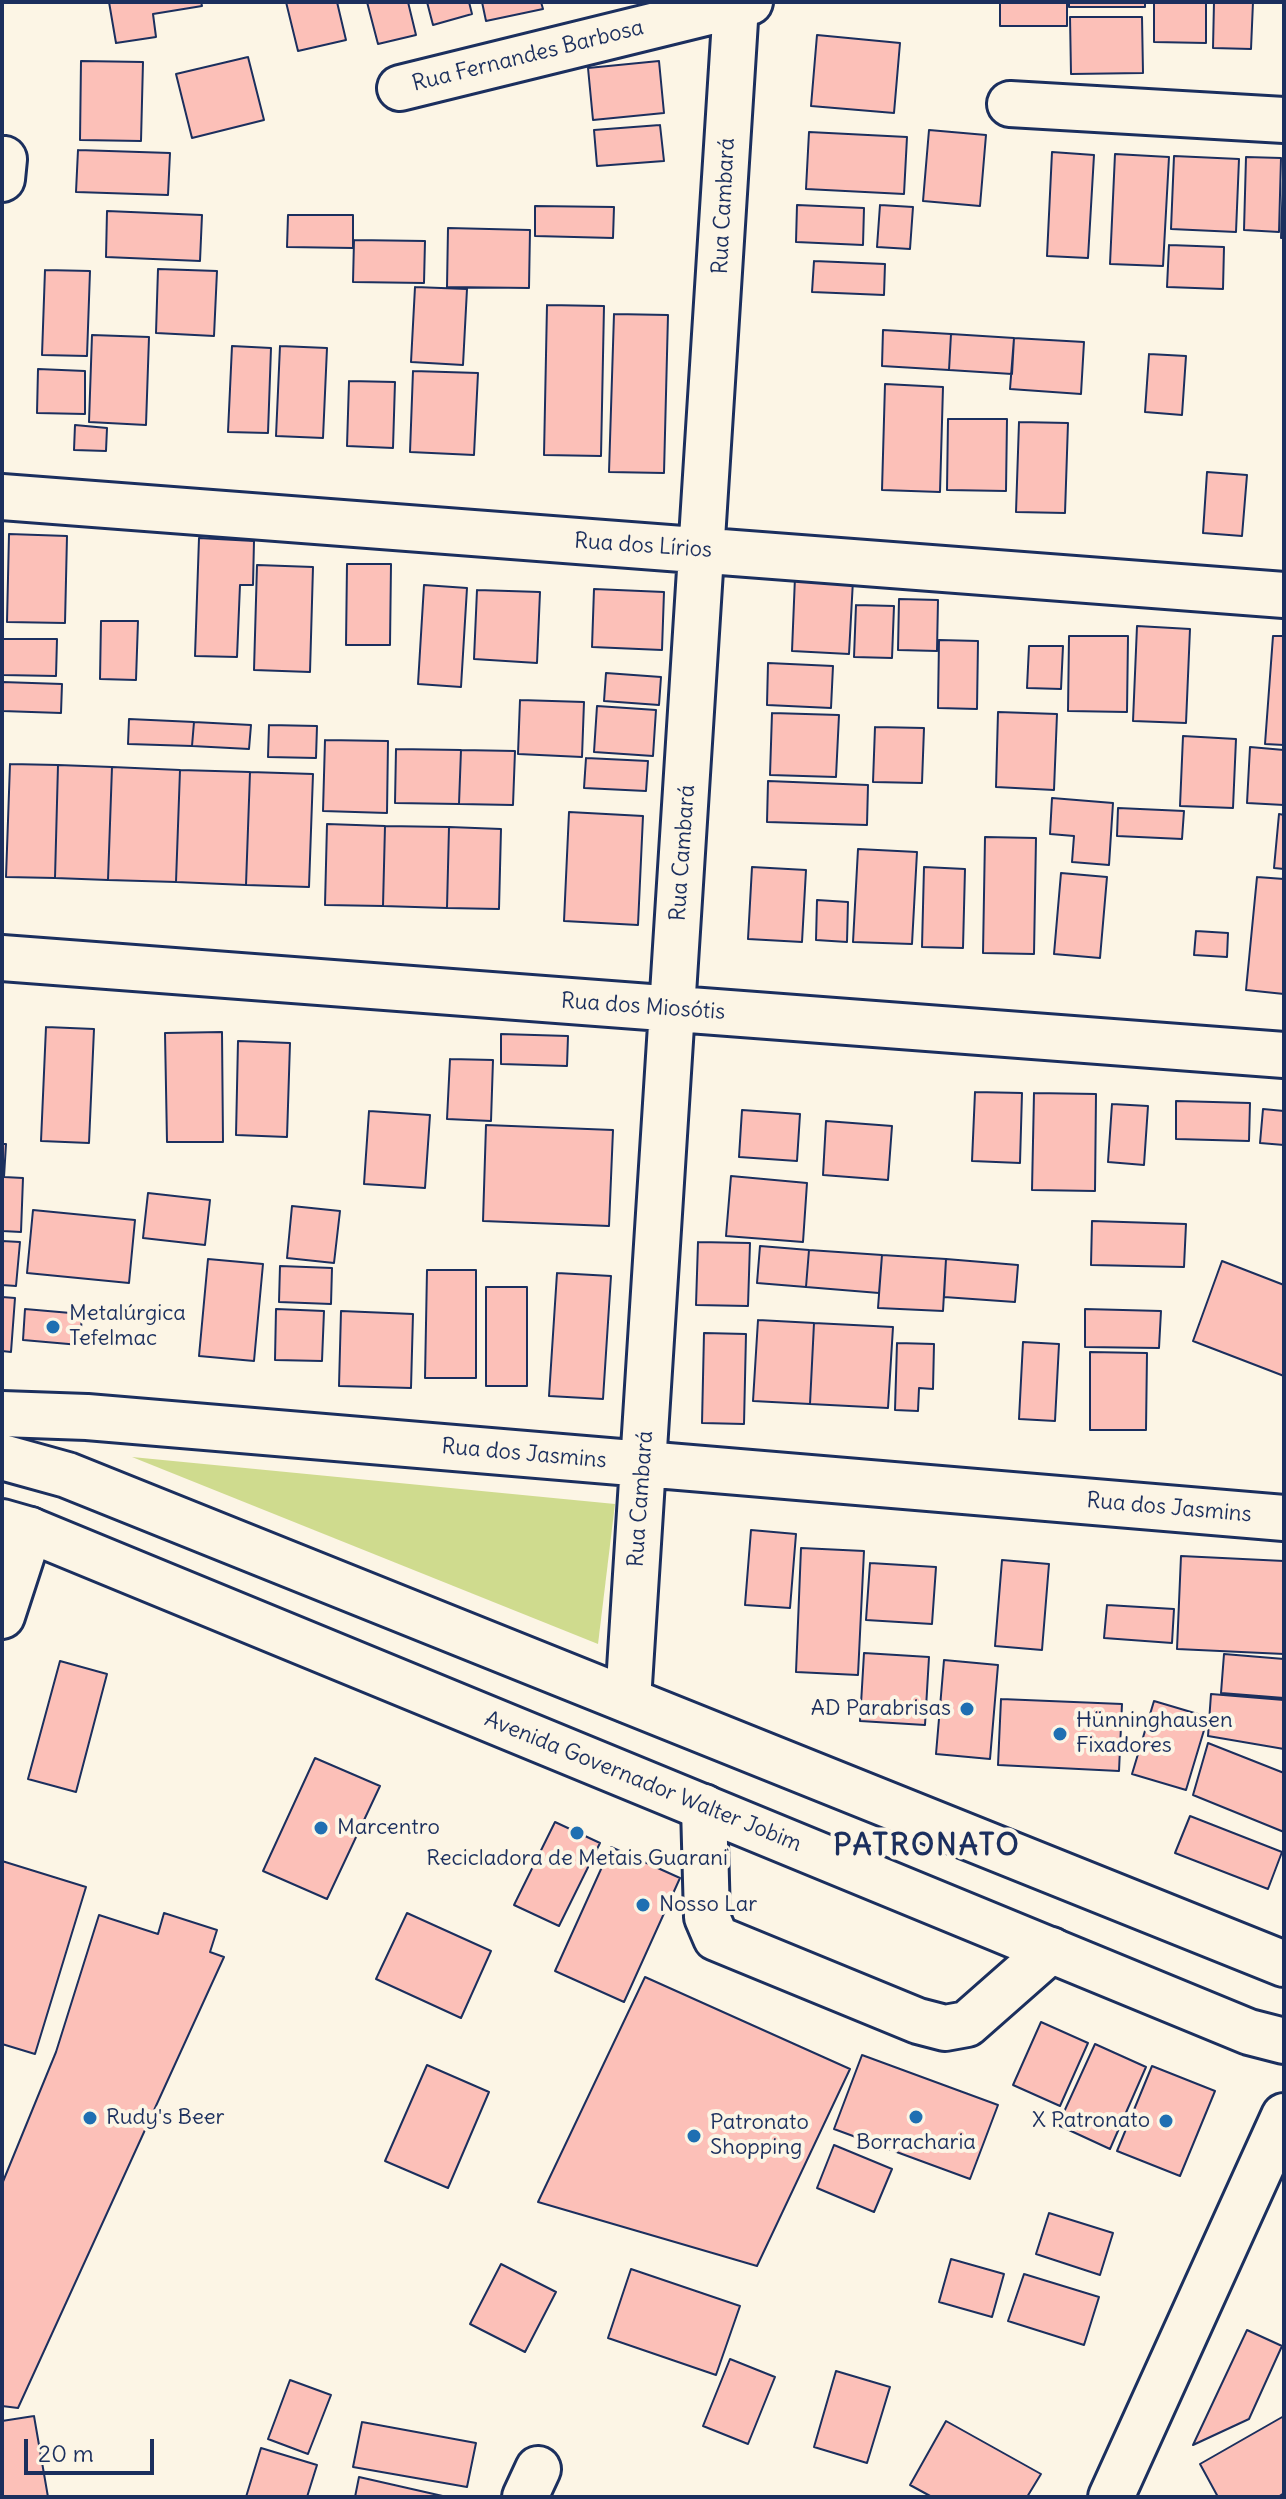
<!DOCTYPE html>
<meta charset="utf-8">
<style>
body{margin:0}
#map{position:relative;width:1286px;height:2499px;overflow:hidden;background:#fcf5e5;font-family:Delius,sans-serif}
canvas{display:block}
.frame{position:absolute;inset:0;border:4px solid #1b2f5e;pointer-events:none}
.scale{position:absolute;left:24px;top:2439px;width:130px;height:36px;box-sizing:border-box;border:4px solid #1b2f5e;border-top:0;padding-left:10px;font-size:24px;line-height:28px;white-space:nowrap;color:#1b2f5e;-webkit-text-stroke:6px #fcf5e5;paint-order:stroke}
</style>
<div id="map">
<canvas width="1286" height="2499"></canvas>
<div class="frame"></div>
<div class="scale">20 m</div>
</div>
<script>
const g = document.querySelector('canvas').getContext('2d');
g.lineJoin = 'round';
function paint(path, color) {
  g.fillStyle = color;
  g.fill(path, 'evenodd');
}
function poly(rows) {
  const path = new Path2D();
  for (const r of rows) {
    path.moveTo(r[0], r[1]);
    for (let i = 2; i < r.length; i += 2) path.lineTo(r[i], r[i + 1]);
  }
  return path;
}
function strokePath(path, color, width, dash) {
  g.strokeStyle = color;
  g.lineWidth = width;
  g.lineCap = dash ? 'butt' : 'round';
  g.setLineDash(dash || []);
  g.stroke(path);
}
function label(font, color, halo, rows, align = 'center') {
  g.font = font + ' Delius,sans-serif';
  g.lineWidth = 8;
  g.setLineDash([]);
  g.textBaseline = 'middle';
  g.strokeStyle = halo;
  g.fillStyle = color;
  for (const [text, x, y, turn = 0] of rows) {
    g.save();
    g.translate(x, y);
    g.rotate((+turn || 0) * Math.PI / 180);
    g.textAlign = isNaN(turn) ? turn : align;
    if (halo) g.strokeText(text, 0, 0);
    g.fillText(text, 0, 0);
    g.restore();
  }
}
paint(poly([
 [132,1457,615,1504,598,1644]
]), '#cfdb8e');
const building = poly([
 [109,2,201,2,202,6,153,14,156,37,116,43,109,2],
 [286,2,337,2,346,40,298,51,286,2],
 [367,2,408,2,416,35,378,44,367,2],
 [427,2,469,2,472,14,433,25,427,2],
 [482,2,541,2,543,9,486,21,482,2],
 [1000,2,1067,2,1067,26,1000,26,1000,2],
 [1069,2,1145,2,1145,7,1069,7,1069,2],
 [1154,2,1206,2,1206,43,1154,42,1154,2],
 [1214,2,1253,2,1251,49,1213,48,1214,2],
 [1070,17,1142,17,1143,73,1071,74,1070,17],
 [817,35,900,43,894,113,811,106,817,35],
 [248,57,264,120,192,138,176,74,248,57],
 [81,61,143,62,141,141,80,140,81,61],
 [659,61,664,113,593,120,588,68,659,61],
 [660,125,664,161,597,166,594,130,660,125],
 [929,130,986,135,980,206,923,201,929,130],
 [809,132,907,137,904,194,806,189,809,132],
 [78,150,170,153,168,195,76,192,78,150],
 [1284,150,1284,238,1281,238,1284,150],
 [1052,152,1094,155,1088,258,1047,256,1052,152],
 [1115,154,1169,157,1163,266,1110,264,1115,154],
 [1174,156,1239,159,1236,232,1171,229,1174,156],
 [1246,157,1281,158,1279,232,1244,230,1246,157],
 [797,205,864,208,863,245,796,242,797,205],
 [880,205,913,207,910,249,877,247,880,205],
 [535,206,614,207,613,238,535,236,535,206],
 [107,211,202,215,200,261,106,257,107,211],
 [288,215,353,215,353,248,287,247,288,215],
 [448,228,530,230,529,288,447,287,448,228],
 [354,240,425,241,424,283,353,282,354,240],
 [1169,245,1224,247,1223,289,1167,287,1169,245],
 [814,261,885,264,884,295,812,292,814,261],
 [158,269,217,271,214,336,156,333,158,269],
 [45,270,90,271,87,356,42,355,45,270],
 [415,287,467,289,463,365,411,362,415,287],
 [547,305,604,306,601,456,544,455,547,305],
 [614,314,668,315,664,473,609,472,614,314],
 [883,330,951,334,949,370,882,366,883,330],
 [951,334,1014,338,1012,374,949,370,951,334],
 [92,335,149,337,146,425,89,422,92,335],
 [1014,338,1084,342,1081,394,1010,389,1014,338],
 [232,346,271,348,268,433,228,432,232,346],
 [280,346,327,348,323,438,276,436,280,346],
 [1149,354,1186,356,1182,415,1145,412,1149,354],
 [38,369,85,371,85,414,37,413,38,369],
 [413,371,478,373,474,455,410,452,413,371],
 [349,381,395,382,393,448,347,446,349,381],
 [885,384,943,387,940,492,882,490,885,384],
 [948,419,1007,419,1006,491,947,490,948,419],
 [1019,422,1068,423,1065,513,1016,512,1019,422],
 [75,425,107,428,106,451,74,450,75,425],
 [1207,472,1247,475,1242,536,1203,533,1207,472],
 [9,534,67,536,65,623,7,622,9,534],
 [199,538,254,541,253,585,240,585,237,657,195,656,199,538],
 [347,564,391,564,390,645,346,645,347,564],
 [257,565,313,567,310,672,254,670,257,565],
 [795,577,853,580,849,654,792,651,795,577],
 [424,585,467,588,461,687,418,684,424,585],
 [594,589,664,592,662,650,592,647,594,589],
 [477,590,540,592,537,663,474,659,477,590],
 [899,599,938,600,937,651,898,650,899,599],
 [856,605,894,606,892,658,854,657,856,605],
 [101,621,138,621,136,680,100,679,101,621],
 [1137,626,1190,629,1186,723,1133,721,1137,626],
 [1069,636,1128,636,1127,712,1068,711,1069,636],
 [1273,636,1284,636,1284,745,1265,744,1273,636],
 [2,639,57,639,56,676,2,675,2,639],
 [939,640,978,641,977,709,938,708,939,640],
 [1029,646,1063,646,1061,689,1027,688,1029,646],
 [768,663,833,666,831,708,767,705,768,663],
 [606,673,661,677,659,705,604,701,606,673],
 [2,682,62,684,61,713,2,711,2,682],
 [520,700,584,702,582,757,518,754,520,700],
 [597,706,656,710,653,756,594,752,597,706],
 [998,712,1057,714,1054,790,996,787,998,712],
 [772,713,839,715,836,777,770,775,772,713],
 [129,719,194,722,192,746,128,744,129,719],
 [194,722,251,725,249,749,192,746,194,722],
 [269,725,317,726,316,758,268,757,269,725],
 [875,727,924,728,922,783,873,782,875,727],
 [1183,736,1236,739,1233,808,1180,806,1183,736],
 [325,740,388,741,387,813,323,811,325,740],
 [1250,747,1284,750,1284,805,1247,803,1250,747],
 [396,749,461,750,459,804,395,803,396,749],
 [461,750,515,751,513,805,459,804,461,750],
 [586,758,648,761,646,791,584,788,586,758],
 [10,764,58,765,55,878,6,877,10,764],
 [58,765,112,767,108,880,55,878,58,765],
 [112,767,180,770,176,882,108,880,112,767],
 [180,770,250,772,246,885,176,882,180,770],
 [250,772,313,774,309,887,246,885,250,772],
 [768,781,868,785,867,825,767,822,768,781],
 [1052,798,1113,803,1109,865,1072,862,1074,836,1050,834,1052,798],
 [1118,808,1184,811,1182,839,1117,836,1118,808],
 [569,812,643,816,638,925,564,921,569,812],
 [1279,814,1284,815,1284,869,1274,868,1279,814],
 [327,824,385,826,383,906,325,905,327,824],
 [385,826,449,827,447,908,383,906,385,826],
 [449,827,501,829,499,909,447,908,449,827],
 [985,837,1036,838,1034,954,983,953,985,837],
 [858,849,917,852,912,944,853,942,858,849],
 [752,867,806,870,802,942,748,939,752,867],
 [924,867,965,869,963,948,922,947,924,867],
 [1061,873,1107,877,1100,958,1054,954,1061,873],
 [1257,877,1284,879,1284,994,1246,990,1257,877],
 [817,900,848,902,847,942,816,940,817,900],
 [1196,931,1228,933,1227,957,1194,955,1196,931],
 [46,1027,94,1029,89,1143,41,1141,46,1027],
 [222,1032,223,1142,167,1142,165,1033,222,1032],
 [501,1034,568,1036,567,1066,501,1064,501,1034],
 [238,1041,290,1043,287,1137,236,1135,238,1041],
 [450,1059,493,1060,491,1121,447,1119,450,1059],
 [975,1092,1022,1093,1020,1163,972,1161,975,1092],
 [1034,1093,1096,1094,1095,1191,1032,1190,1034,1093],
 [1176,1101,1250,1103,1249,1141,1176,1139,1176,1101],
 [1112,1104,1148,1106,1144,1165,1108,1162,1112,1104],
 [1263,1109,1284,1111,1284,1145,1260,1143,1263,1109],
 [742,1110,800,1114,797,1161,739,1157,742,1110],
 [369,1111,430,1115,425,1188,364,1184,369,1111],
 [826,1121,892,1126,888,1180,823,1175,826,1121],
 [486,1125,613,1130,609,1226,483,1221,486,1125],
 [2,1144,6,1144,4,1177,23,1178,21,1232,2,1231,2,1144],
 [731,1176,807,1183,803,1242,726,1236,731,1176],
 [148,1193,210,1200,205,1245,143,1238,148,1193],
 [292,1206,340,1211,334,1263,287,1258,292,1206],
 [33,1210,135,1220,129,1283,27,1273,33,1210],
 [1092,1221,1186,1224,1184,1267,1091,1265,1092,1221],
 [2,1241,20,1242,16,1286,2,1285,2,1241],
 [698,1242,750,1243,748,1306,696,1305,698,1242],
 [760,1246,809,1250,806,1287,757,1283,760,1246],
 [809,1250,882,1255,879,1293,806,1287,809,1250],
 [882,1255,946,1259,943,1311,878,1308,882,1255],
 [208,1259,263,1264,254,1361,199,1356,208,1259],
 [946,1259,1018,1265,1015,1302,944,1297,946,1259],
 [1222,1261,1284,1285,1284,1376,1193,1341,1222,1261],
 [280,1266,332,1268,331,1304,279,1302,280,1266],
 [427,1270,476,1270,476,1378,425,1378,427,1270],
 [557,1273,611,1276,603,1399,549,1396,557,1273],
 [486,1287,527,1287,527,1386,486,1386,486,1287],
 [2,1297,15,1298,11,1352,2,1351,2,1297],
 [25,1309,82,1314,80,1345,23,1340,25,1309],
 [276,1309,324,1311,322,1361,275,1360,276,1309],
 [1085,1309,1161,1311,1159,1348,1085,1347,1085,1309],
 [341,1311,413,1314,411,1388,339,1386,341,1311],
 [758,1320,814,1323,810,1404,753,1401,758,1320],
 [814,1323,893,1327,888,1408,810,1404,814,1323],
 [704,1333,746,1334,744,1424,702,1423,704,1333],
 [1023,1342,1059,1344,1055,1421,1019,1419,1023,1342],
 [897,1343,934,1344,933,1389,919,1388,918,1411,895,1410,897,1343],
 [1090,1352,1147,1353,1146,1430,1090,1430,1090,1352],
 [751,1530,796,1534,790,1608,745,1605,751,1530],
 [801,1548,864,1551,858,1675,796,1672,801,1548],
 [1181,1556,1284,1561,1284,1654,1177,1649,1181,1556],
 [1002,1560,1049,1564,1042,1650,995,1646,1002,1560],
 [870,1563,936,1567,932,1624,866,1620,870,1563],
 [1107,1605,1174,1609,1172,1643,1104,1638,1107,1605],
 [864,1653,929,1657,925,1725,860,1721,864,1653],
 [1224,1654,1284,1659,1284,1698,1221,1693,1224,1654],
 [944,1660,998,1665,990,1759,936,1754,944,1660],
 [60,1661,107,1674,76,1792,28,1779,60,1661],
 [1211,1694,1284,1700,1284,1749,1208,1736,1211,1694],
 [1001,1699,1122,1704,1119,1771,998,1765,1001,1699],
 [1154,1701,1208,1717,1186,1790,1132,1774,1154,1701],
 [1208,1743,1284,1773,1284,1832,1193,1795,1208,1743],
 [315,1758,380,1786,327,1899,263,1871,315,1758],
 [1190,1816,1282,1852,1268,1889,1175,1853,1190,1816],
 [555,1822,600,1843,559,1926,514,1905,555,1822],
 [611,1847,680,1878,624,2002,555,1971,611,1847],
 [2,1861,86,1887,35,2054,2,2044,2,1861],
 [164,1913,217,1930,210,1952,224,1957,18,2408,2,2406,2,2184,56,2052,99,1915,158,1934,164,1913],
 [407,1913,491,1951,461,2018,376,1979,407,1913],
 [645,1977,850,2069,757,2266,538,2202,645,1977],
 [1041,2022,1088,2043,1060,2106,1013,2085,1041,2022],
 [1095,2044,1146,2067,1110,2149,1058,2125,1095,2044],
 [862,2055,998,2105,970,2179,834,2129,862,2055],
 [427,2065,489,2092,448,2188,385,2161,427,2065],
 [1152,2066,1215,2091,1180,2176,1117,2151,1152,2066],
 [834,2145,892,2169,874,2212,817,2188,834,2145],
 [1049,2213,1113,2233,1100,2275,1036,2254,1049,2213],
 [951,2259,1004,2274,992,2317,939,2302,951,2259],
 [501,2264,556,2292,525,2352,470,2324,501,2264],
 [631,2269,740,2306,716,2375,608,2338,631,2269],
 [1024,2274,1099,2297,1084,2345,1008,2321,1024,2274],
 [1247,2330,1282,2346,1249,2419,1193,2445,1247,2330],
 [730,2359,775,2377,748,2444,703,2426,730,2359],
 [836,2371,890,2387,867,2463,814,2447,836,2371],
 [290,2380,331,2395,308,2454,268,2439,290,2380],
 [34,2416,48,2497,2,2497,2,2421,34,2416],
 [1284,2416,1284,2493,1278,2497,1218,2497,1200,2464,1284,2416],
 [946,2421,1041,2474,1027,2497,932,2497,910,2485,946,2421],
 [362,2422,476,2443,467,2487,353,2467,362,2422],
 [261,2448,317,2465,307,2497,246,2497,261,2448],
 [359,2477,447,2497,355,2497,359,2477]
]);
paint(building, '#fcc0b8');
strokePath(building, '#1b2f5e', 2);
const minor = poly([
 [400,88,750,2],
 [1010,104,1284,120],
 [2,179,4,159],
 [2,497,1284,595],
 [2,958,1284,1055],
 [2,1414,87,1417,1284,1518],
 [2,1616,30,1530],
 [628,1700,736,5],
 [704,1807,707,1917,716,1938,918,2021,945,2028,967,2024,1051,1950],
 [525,2497,538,2469],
 [1111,2497,1284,2116]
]);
const major = poly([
 [2,1457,67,1475,1284,1964],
 [2,1522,30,1530,1249,2032,1284,2041]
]);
strokePath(minor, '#1b2f5e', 50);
strokePath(major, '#1b2f5e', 50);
strokePath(minor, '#fcf5e5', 44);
strokePath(major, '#fcf5e5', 44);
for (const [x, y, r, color] of [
 [53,1327,8,"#1f6fb2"],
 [967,1709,8,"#1f6fb2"],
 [1060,1734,8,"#1f6fb2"],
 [321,1828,8,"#1f6fb2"],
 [577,1833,8,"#1f6fb2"],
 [643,1905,8,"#1f6fb2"],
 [916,2117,8,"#1f6fb2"],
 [90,2118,8,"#1f6fb2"],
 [1166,2121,8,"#1f6fb2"],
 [694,2136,8,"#1f6fb2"]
]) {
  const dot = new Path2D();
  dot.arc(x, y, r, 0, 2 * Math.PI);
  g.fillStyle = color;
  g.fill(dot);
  strokePath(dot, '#fcf5e5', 3);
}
label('22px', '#1b2f5e', '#fcf5e5', [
 ["Rua Fernandes Barbosa",528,56,-14],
 ["Rua Cambará",724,206,-87],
 ["Rua dos Lírios",643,546,4],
 ["Rua Cambará",683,853,-86],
 ["Rua dos Miosótis",643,1007,4],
 ["Rua dos Jasmins",524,1454,5],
 ["Rua Cambará",641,1499,-86],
 ["Rua dos Jasmins",1169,1508,5],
 ["Avenida Governador Walter Jobim",643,1782,22]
]);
label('22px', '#1b2f5e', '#fcf5e5', [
 ["Metalúrgica",69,1314],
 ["Tefelmac",69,1339],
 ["AD Parabrisas",951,1709,"right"],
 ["Hünninghausen",1076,1721],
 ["Fixadores",1076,1746],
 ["Marcentro",337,1828],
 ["Recicladora de Metais Guarani",577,1859,"center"],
 ["Nosso Lar",659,1905],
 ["Rudy's Beer",106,2118],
 ["X Patronato",1150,2121,"right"],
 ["Patronato",710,2123],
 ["Shopping",710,2148],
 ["Borracharia",916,2143,"center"]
], 'left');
g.letterSpacing = '2px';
label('bold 30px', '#1b2f5e', '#fcf5e5', [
 ["PATRONATO",927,1846]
]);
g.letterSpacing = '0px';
</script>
